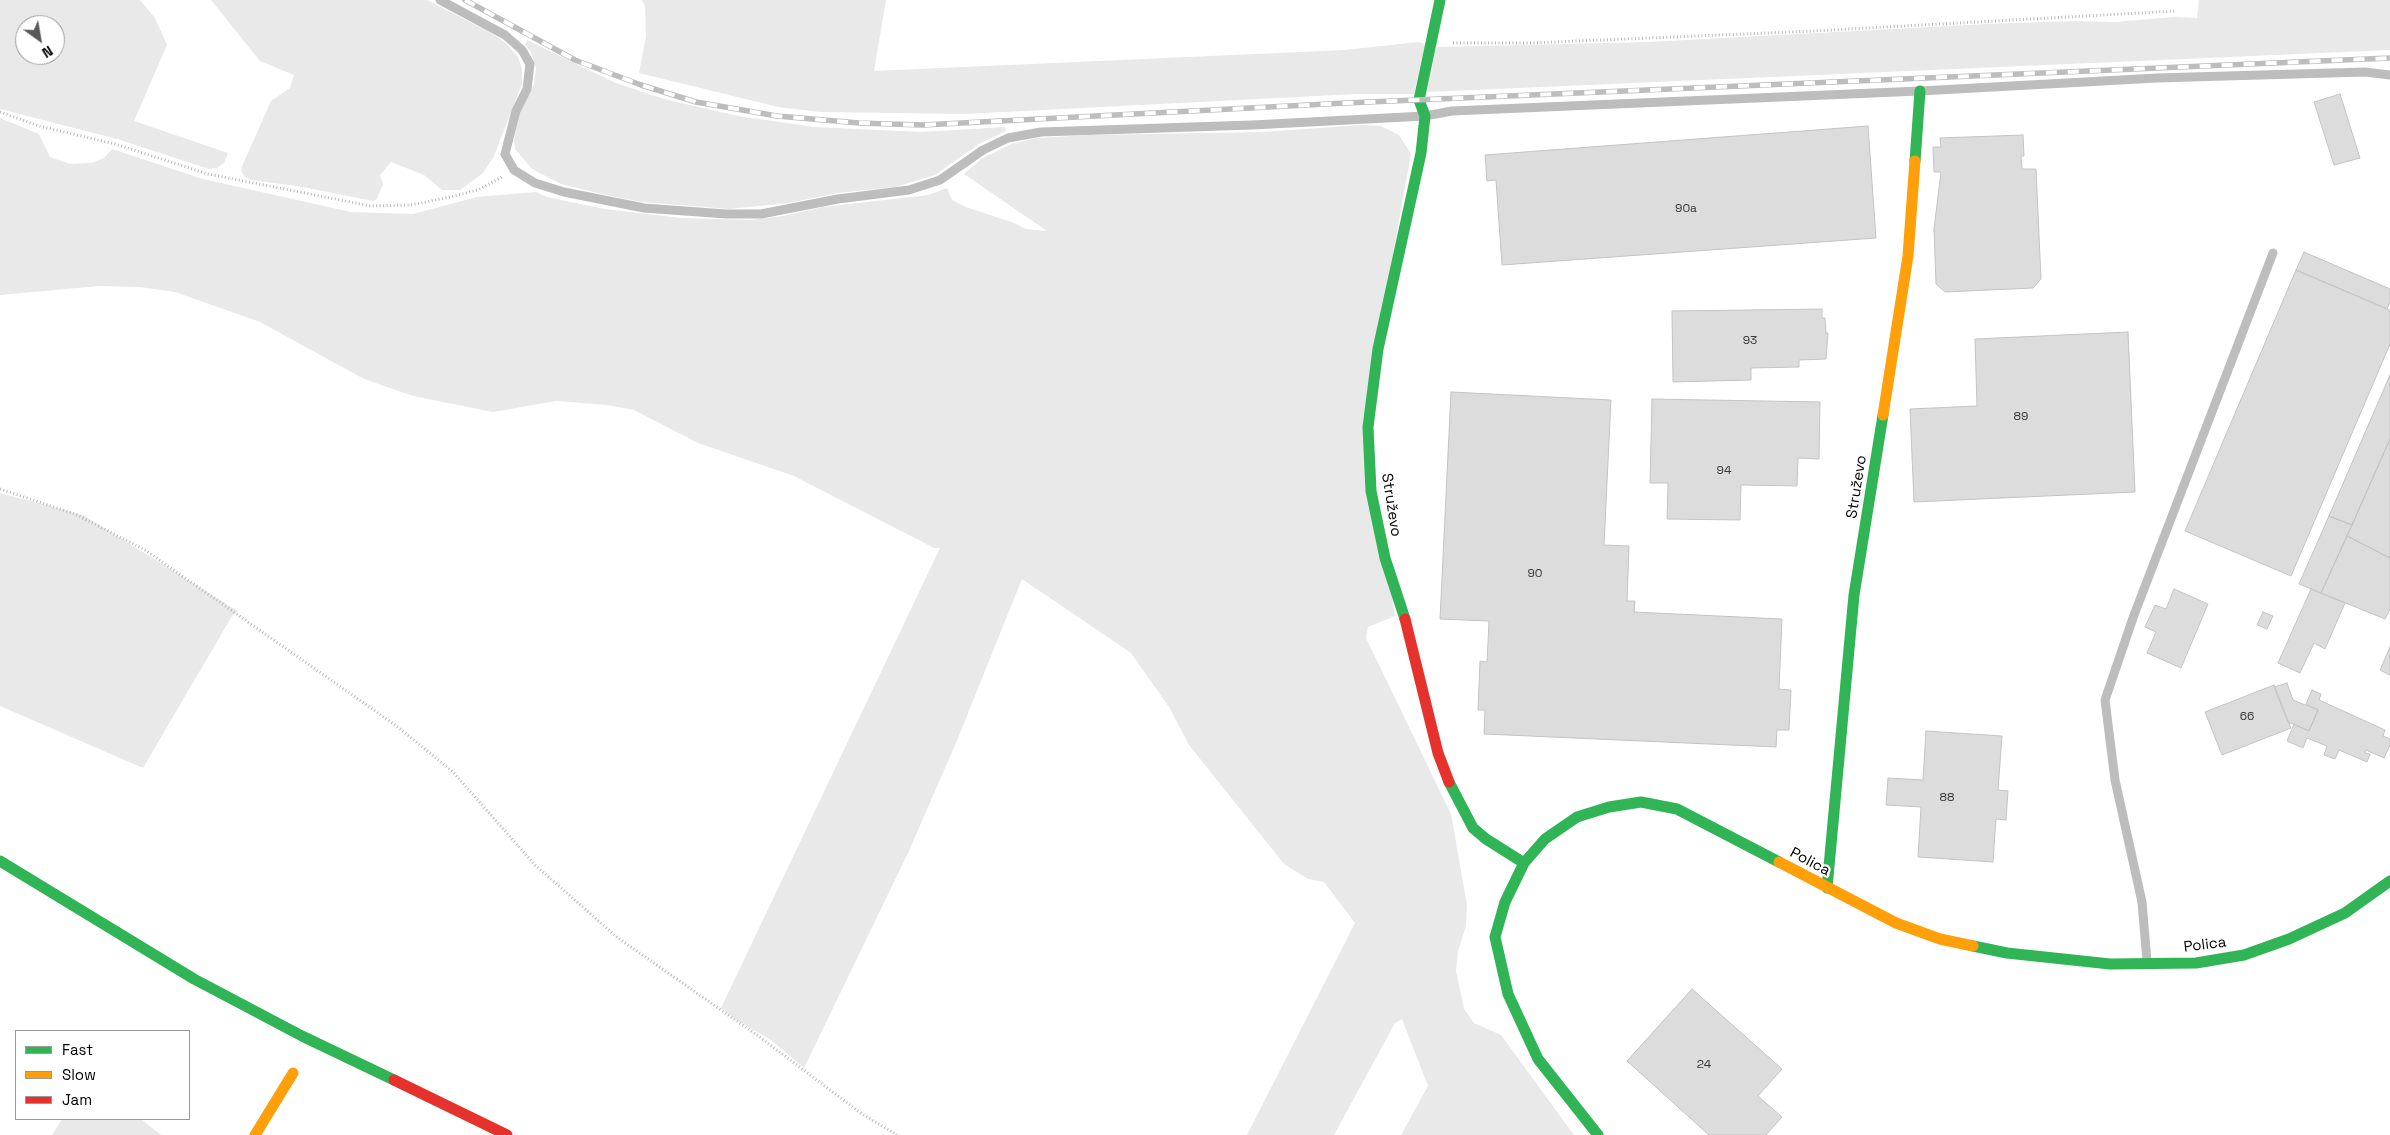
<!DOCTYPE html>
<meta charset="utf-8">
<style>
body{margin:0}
#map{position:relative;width:2390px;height:1135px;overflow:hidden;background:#fff;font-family:"Space Grotesk",sans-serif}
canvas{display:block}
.legend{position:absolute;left:15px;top:1030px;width:175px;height:90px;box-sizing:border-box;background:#fff;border:1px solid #999;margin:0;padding:6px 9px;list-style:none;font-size:15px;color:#000}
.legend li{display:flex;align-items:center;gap:10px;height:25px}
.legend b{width:25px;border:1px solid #999}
.north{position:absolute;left:15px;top:15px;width:50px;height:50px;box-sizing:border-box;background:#fff;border:1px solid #999;border-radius:50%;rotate:148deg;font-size:14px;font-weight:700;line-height:20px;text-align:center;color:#000}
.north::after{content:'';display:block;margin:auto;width:18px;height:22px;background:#595959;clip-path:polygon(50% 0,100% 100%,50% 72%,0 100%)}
</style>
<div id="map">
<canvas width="2390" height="1135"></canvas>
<ul class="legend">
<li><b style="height:6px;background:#30b455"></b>Fast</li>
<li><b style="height:6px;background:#ff9f0a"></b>Slow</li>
<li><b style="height:6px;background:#e5322d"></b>Jam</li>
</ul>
<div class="north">N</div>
</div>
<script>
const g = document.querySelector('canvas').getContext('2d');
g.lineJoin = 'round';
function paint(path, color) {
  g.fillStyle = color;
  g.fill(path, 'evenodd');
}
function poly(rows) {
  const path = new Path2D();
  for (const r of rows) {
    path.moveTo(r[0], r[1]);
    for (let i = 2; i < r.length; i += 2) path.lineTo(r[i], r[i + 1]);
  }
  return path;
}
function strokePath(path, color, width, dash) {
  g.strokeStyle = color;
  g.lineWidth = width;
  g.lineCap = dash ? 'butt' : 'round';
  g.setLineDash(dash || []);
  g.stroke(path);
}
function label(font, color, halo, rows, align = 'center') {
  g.font = font + ' "Space Grotesk",sans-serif';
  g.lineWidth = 4.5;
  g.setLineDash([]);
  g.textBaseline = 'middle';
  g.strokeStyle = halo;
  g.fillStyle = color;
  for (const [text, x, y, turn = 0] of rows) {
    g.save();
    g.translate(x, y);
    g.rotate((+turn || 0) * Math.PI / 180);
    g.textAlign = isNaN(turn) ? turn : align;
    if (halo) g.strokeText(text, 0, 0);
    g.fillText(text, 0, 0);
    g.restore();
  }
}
paint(poly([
 [0,0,140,0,155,18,167,45,134,121,228,153,224,163,217,168,209,169,117,139,0,109],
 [25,25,55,25,55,55,25,55],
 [211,0,427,0,491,33,506,43,518,57,522,69,522,84,494,156,483,173,460,190,442,190,424,175,391,162,380,175,383,184,377,199,373,201,297,186,251,180,244,176,241,170,243,164,271,101,290,88,294,75,260,61],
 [642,0,886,0,874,71,1345,50,1418,42,1425,44,1414,94,1356,94,965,114,820,112,778,107,639,73,646,36,645,6],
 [2199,0,2390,0,2390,50,1427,92,1437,47,1648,42,1987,24,2076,21,2115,22,2174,17,2197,18],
 [527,40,616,83,664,99,738,116,815,127,921,132,1005,127,1006,131,979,144,935,175,895,187,838,193,788,203,729,209,641,202,606,195,561,184,532,169,515,149,514,140,520,112,534,84,536,69,531,52,525,45],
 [0,118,39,134,50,157,70,164,91,163,104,158,112,149,203,179,351,212,413,214,477,197,536,192,547,197,605,209,681,218,750,220,783,216,823,207,928,195,947,188,952,200,966,207,1014,223,1026,229,1047,231,964,174,981,159,1011,144,1037,138,1088,135,1263,132,1361,125,1381,126,1399,135,1411,154,1363,420,1395,616,1368,627,1366,638,1451,814,1467,905,1466,926,1458,951,1456,971,1464,1009,1474,1023,1501,1035,1574,1135,1401,1135,1428,1086,1402,1019,1395,1023,1334,1135,1247,1135,1355,923,1324,882,1308,879,1284,864,1189,745,1169,707,1131,653,1022,579,956,743,908,853,804,1068,771,1040,735,1019,721,1008,940,548,934,548,794,476,698,443,634,410,607,405,556,401,493,412,413,396,364,379,260,322,175,292,140,287,99,286,0,295],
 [0,493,83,515,238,611,232,616,143,768,0,706],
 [62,1119,141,1119,161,1135,52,1135]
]), '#e9e9e9');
const building = poly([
 [2340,94,2360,158,2334,165,2314,102,2340,94],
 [1868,126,1876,238,1502,265,1496,180,1487,181,1485,155,1868,126],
 [2023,135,2024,156,2021,156,2022,169,2036,169,2041,279,2033,288,1945,292,1936,284,1934,229,1941,172,1934,172,1933,147,1941,147,1940,138,2023,135],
 [2304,252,2390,289,2390,302,2387,309,2296,270,2304,252],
 [2296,270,2390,310,2390,344,2291,576,2185,531,2296,270],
 [1822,309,1822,318,1825,318,1826,333,1828,333,1826,359,1799,360,1799,367,1751,368,1751,380,1673,382,1672,311,1822,309],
 [2128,332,2135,492,1914,502,1910,409,1977,406,1975,339,2128,332],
 [2390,375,2390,439,2352,525,2329,516,2390,375],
 [1451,392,1611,400,1604,545,1629,546,1627,601,1635,601,1634,612,1782,619,1779,689,1791,690,1789,730,1777,730,1776,747,1484,734,1485,710,1478,710,1480,661,1487,662,1489,621,1440,619,1451,392],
 [1652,399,1820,402,1819,459,1798,458,1797,486,1741,485,1740,520,1667,519,1668,483,1650,483,1652,399],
 [2390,439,2390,558,2347,536,2390,439],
 [2329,516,2352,525,2321,593,2299,584,2329,516],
 [2347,536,2390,558,2390,609,2385,619,2321,593,2347,536],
 [2174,589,2208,604,2181,668,2147,653,2156,632,2145,627,2155,605,2166,609,2174,589],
 [2311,589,2345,603,2325,649,2314,643,2300,673,2278,663,2311,589],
 [2263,612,2273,616,2267,629,2257,625,2263,612],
 [2390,647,2390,675,2380,670,2390,647],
 [2287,683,2293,700,2318,710,2309,731,2288,722,2274,687,2287,683],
 [2274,685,2291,728,2222,755,2205,712,2274,685],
 [2312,690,2321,694,2319,700,2385,730,2383,736,2390,739,2390,745,2384,758,2366,750,2365,753,2370,754,2367,762,2339,750,2335,759,2324,755,2327,746,2307,738,2303,748,2287,741,2294,724,2309,731,2318,710,2306,704,2312,690],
 [1926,731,2002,736,1998,790,2008,791,2006,820,1996,819,1993,862,1918,857,1921,807,1886,805,1888,778,1923,780,1926,731],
 [1692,989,1782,1069,1758,1096,1782,1117,1766,1135,1709,1135,1627,1061,1692,989]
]);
paint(building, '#dcdcdc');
strokePath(building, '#c4c4c4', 1);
strokePath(poly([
 [1453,43,1530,43,1814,31,2176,11],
 [0,112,39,126,115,144,208,174,371,206,411,205,450,197,478,190,502,177],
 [0,489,75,514,145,550,398,727,453,772,535,865,618,938,757,1035,862,1114,897,1135]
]), '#b8b8b8', 3, [1, 2.5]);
strokePath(poly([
 [440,0,505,35,522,50,530,64,527,89,516,111,505,154,514,170,535,183,564,192,644,208,726,214,761,214,838,199,909,190,940,180,983,150,1008,138,1041,132,1252,125,1425,116,1452,111,1920,91,2157,78,2365,72,2390,75],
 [2147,961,2142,902,2115,780,2105,700,2134,615,2273,253]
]), '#bdbdbd', 9);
strokePath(poly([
 [1915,161,1920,91],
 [1405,619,1385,558,1371,491,1368,427,1378,349,1421,153,1425,116,1419,100,1440,0],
 [1449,782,1473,828,1486,839,1524,863],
 [0,861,194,979,302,1036,394,1080],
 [1827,888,1854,595,1883,415],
 [1973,946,2007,953,2110,964,2196,963,2244,955,2289,939,2345,913,2390,881],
 [1598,1135,1538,1059,1508,994,1495,937,1505,902,1524,863,1545,839,1577,817,1609,807,1641,802,1677,809,1779,862]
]), '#30b455', 11);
strokePath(poly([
 [1883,415,1908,256,1915,161],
 [1779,862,1896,923,1940,939,1973,946],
 [255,1135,293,1073]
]), '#ff9f0a', 11);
strokePath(poly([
 [1405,619,1438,753,1449,782],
 [394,1080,507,1135]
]), '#e5322d', 11);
const rail = poly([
 [465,0,575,60,641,85,696,102,777,116,859,123,923,125,1346,103,2390,58]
]);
strokePath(rail, '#bdbdbd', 5.5);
strokePath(rail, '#fff', 4, [11]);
label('12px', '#373737', null, [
 ["90a",1686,209],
 ["93",1750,341],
 ["89",2021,417],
 ["94",1724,471],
 ["90",1535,574],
 ["66",2247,717],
 ["88",1947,798],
 ["24",1704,1065]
]);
label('15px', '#000', '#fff', [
 ["Struževo",1857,487,-81],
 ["Struževo",1391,505,81],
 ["Polica",1810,862,28],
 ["Polica",2205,945,-7]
]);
</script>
